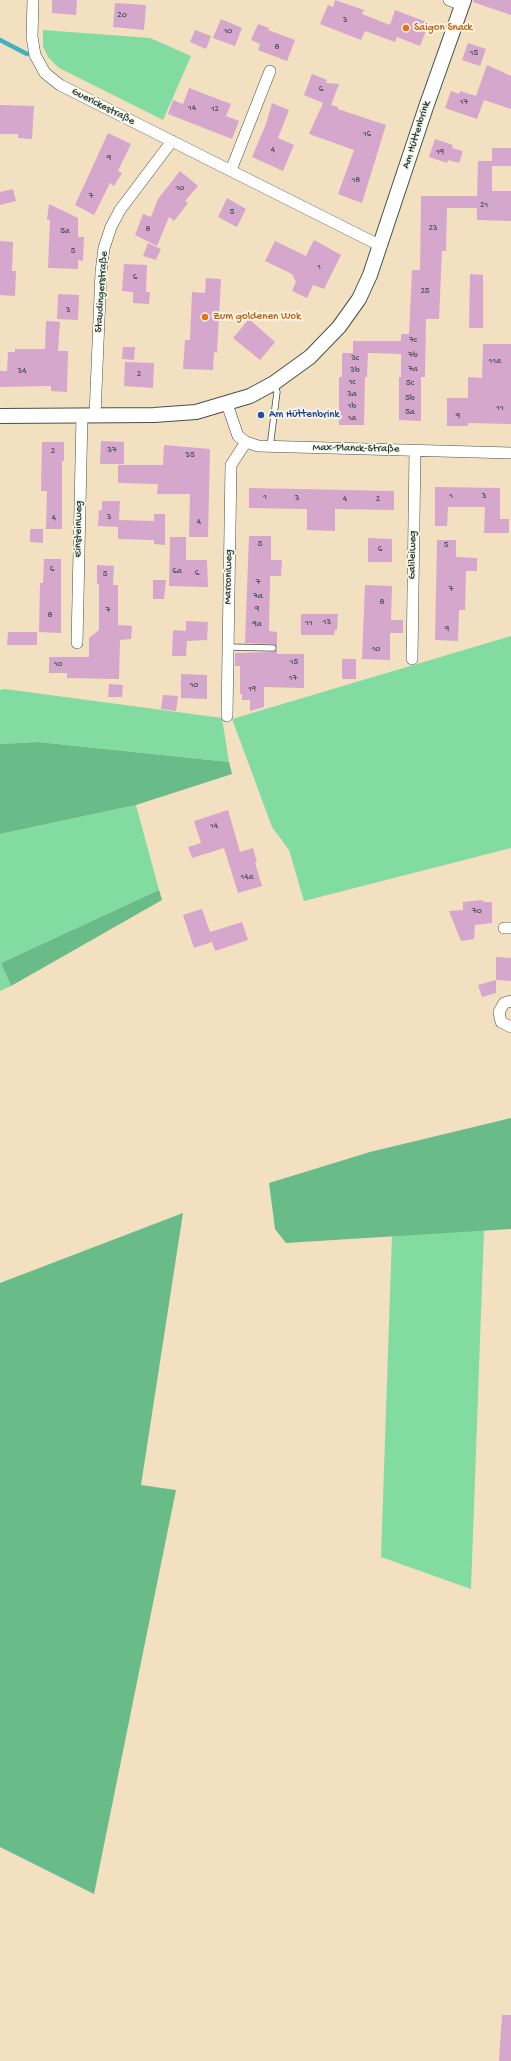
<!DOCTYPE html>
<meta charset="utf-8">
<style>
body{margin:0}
canvas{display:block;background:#f2e0c1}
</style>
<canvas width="511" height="2061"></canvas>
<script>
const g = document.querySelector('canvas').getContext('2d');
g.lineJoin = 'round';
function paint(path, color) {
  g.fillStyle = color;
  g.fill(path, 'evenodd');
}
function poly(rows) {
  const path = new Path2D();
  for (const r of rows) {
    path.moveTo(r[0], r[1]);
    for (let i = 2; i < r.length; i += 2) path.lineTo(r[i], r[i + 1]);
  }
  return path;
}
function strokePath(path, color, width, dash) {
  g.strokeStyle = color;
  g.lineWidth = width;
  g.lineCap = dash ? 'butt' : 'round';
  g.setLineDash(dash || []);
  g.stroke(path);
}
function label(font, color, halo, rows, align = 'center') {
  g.font = font + ' "Gochi Hand",sans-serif';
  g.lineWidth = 3.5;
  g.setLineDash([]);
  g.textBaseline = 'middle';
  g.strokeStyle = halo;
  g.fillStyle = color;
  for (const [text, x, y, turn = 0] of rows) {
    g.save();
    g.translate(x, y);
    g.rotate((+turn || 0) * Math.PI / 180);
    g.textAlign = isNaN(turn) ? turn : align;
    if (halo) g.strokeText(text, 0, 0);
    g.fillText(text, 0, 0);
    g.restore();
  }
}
paint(poly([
 [43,30,150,38,191,56,163,120,59,68,48,57,43,46],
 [511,636,511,848,304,901,289,850,272,827,232,719],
 [5,689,222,718,229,762,38,742,0,744,0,690],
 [136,805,159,890,1,963,11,986,0,991,0,834],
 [484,1230,471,1589,381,1557,392,1235]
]), '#82dca2');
paint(poly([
 [38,742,229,762,232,774,136,805,0,834,0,744],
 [159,890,162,900,11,986,1,963],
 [511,1118,511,1229,286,1243,275,1229,269,1183,370,1152],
 [183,1213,141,1485,176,1490,94,1894,0,1847,0,1283]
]), '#69bc88');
strokePath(poly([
 [0,40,27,54]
]), '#42b1be', 4.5);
paint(poly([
 [52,0,77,0,76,15,52,13],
 [335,0,364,10,362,14,390,25,395,10,429,23,420,46,397,37,395,42,365,31,361,40,320,24,328,5,333,7],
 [473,0,511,0,511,15,473,2],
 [115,3,146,5,144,30,113,27],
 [221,19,242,28,235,46,213,38],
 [258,24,269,28,268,30,295,40,287,61,258,50,260,44,251,40],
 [195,30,211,36,206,49,190,42],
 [468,43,486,49,480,66,462,60],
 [487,65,511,76,511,109,484,100,477,119,445,108,451,91,459,94,460,91,476,96],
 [312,74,327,80,326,83,339,84,331,105,338,107,338,109,386,125,362,203,338,194,354,150,309,134,323,103,304,95],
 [189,88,231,104,226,116,239,121,232,139,168,114,173,100,183,104],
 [272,103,289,110,278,138,294,145,283,171,252,157,266,124],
 [0,105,34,106,32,139,18,138,18,134,0,134],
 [108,133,131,144,118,171,122,173,114,186,110,183,94,215,75,205],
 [435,139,453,145,452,148,463,151,459,163,448,160,447,163,429,157],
 [492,148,511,148,511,166,492,166,492,191,511,191,511,221,477,220,477,208,447,208,446,251,442,251,439,319,426,319,425,377,421,377,421,421,399,420,399,377,401,377,401,354,368,353,367,377,365,377,364,425,339,425,339,377,342,377,342,353,353,353,353,341,401,341,401,334,409,334,412,270,420,270,421,196,477,196,478,161,492,161],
 [180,171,198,186,185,201,188,203,174,221,169,217,157,246,135,235,143,214,151,217,158,199],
 [13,189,16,201,0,205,0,192],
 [227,198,246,209,237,227,218,217],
 [49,204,78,218,78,237,84,237,83,261,78,260,78,269,48,268,50,220,47,220],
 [314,240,341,255,324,289,313,285,307,298,292,291,296,282,292,274,265,261,275,241,306,256],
 [0,241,13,242,12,271,16,271,15,296,0,295],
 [148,243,161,249,156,260,143,256],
 [124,264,147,265,146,292,150,292,149,304,133,303,133,292,122,291],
 [470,274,483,275,483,328,469,328],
 [206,278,221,279,217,353,214,352,213,370,183,369,185,340,190,340,192,292,205,293],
 [58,294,79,295,78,320,57,319],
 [249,319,275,342,260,360,233,338],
 [46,321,60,322,58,351,68,351,67,392,51,391,51,386,0,387,0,371,7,371,8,352,15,352,15,349,45,349],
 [483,344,511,344,511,424,468,423,468,426,447,426,447,398,468,398,468,377,482,378],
 [123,347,135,347,134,360,122,359],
 [125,362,154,363,153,388,124,386],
 [101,441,124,442,124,464,100,464],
 [42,442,64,442,64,461,62,461,62,529,46,529,47,491,41,491],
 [164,445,210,449,208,537,189,537,190,494,157,494,158,484,118,483,118,465,163,465],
 [435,487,500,488,500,519,509,519,509,533,484,533,485,507,448,507,447,526,435,526],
 [249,488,394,491,394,510,335,509,335,531,307,530,307,509,249,508],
 [102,501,120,501,119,520,154,521,154,514,165,514,165,545,154,544,154,540,118,539,118,527,98,526,99,510,102,510],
 [30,529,43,529,43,543,30,542],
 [249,536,271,536,271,560,282,560,281,576,270,576,269,631,277,632,277,647,273,644,245,643],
 [170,537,186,537,186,560,207,560,208,587,169,586],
 [368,538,392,539,392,562,368,562],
 [437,540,456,540,456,557,477,558,477,571,466,571,465,610,459,610,458,641,435,640],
 [44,559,61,559,61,633,39,632,40,583,43,583],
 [97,565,114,566,113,585,118,585,118,625,132,626,131,639,120,640,119,679,67,678,67,673,49,673,49,657,89,657,89,638,99,630,99,584,97,584],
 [153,580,166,580,164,599,153,599],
 [365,585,392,586,391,620,403,620,403,633,390,633,390,660,362,659],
 [301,614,338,614,337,630,335,630,334,635,301,635],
 [186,621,208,622,207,640,187,641,186,656,172,656,173,630,186,631],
 [8,632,37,632,37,645,7,645],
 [277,649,277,654,304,654,304,688,264,687,264,707,250,711,250,700,242,700,242,694,240,694,240,666,235,666,235,653,273,652],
 [342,659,356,659,356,679,342,679],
 [181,674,207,675,207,699,181,698],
 [109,684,123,685,122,697,108,697],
 [163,695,178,696,176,711,161,709],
 [228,810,240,852,253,848,257,862,255,863,262,886,238,893,224,848,192,858,188,847,201,843,194,821],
 [483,900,483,902,492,902,492,923,475,925,474,939,461,941,449,911,463,910,463,902],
 [202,909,210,932,242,922,248,940,215,951,212,942,194,948,183,915],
 [496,957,511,958,511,981,496,980,496,993,482,997,478,985,496,980],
 [502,2015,511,2015,511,2061,499,2061]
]), '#d5a7cd');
const service = poly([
 [270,447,277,392,274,383],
 [228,647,273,648]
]);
const minor = poly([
 [33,0,32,37,35,55,45,73,60,85,381,246],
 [449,0,463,5],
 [231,170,270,71],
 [227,404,238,436,246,442,258,446,511,453],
 [95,415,101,272,104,248,111,227,120,210,172,141],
 [77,643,82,415],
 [412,659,415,451],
 [227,716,231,465,246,442],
 [504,928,511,928],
 [511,1001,504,1003,499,1012,501,1022,511,1027]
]);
const tertiary = poly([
 [0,416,154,415,196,412,250,396,274,383,310,357,339,327,359,299,370,275,426,107,464,0]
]);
strokePath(service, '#3f5549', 7);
strokePath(minor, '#3f5549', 12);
strokePath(tertiary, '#3f5549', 16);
strokePath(service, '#fff', 5.5);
strokePath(minor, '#fff', 11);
strokePath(tertiary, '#fff', 14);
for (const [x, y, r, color] of [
 [406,28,4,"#e8710a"],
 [205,317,4,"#e8710a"],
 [261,415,4,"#1a4fb4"]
]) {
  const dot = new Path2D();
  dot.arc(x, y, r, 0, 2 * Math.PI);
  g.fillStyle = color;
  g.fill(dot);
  strokePath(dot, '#fbf7ec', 1.5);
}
label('9px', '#4c585a', null, [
 ["20",122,16],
 ["3",345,21],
 ["10",228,32],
 ["8",277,48],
 ["15",474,54],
 ["6",321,90],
 ["17",464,103],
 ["14",192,109],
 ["12",215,110],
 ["16",367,135],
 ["4",273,151],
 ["19",440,153],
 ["9",109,159],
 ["18",356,181],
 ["10",180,189],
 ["7",91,197],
 ["21",484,206],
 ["5",232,213],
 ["23",433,229],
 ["8",148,230],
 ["5a",65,232],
 ["5",73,252],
 ["1",319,268],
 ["6",135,278],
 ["25",425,292],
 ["3",68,311],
 ["7c",413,341],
 ["7b",413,356],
 ["3c",355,359],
 ["11a",495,362],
 ["7a",413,370],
 ["3b",355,371],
 ["34",22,372],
 ["2",139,375],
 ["1c",352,383],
 ["5c",410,384],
 ["3a",352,395],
 ["5b",410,399],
 ["1b",352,407],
 ["11",500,409],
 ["5a",410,413],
 ["9",458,417],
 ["1a",352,419],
 ["37",112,451],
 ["2",53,452],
 ["35",190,456],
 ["1",451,497],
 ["3",484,497],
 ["1",265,498],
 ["3",297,499],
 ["4",345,500],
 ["2",378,500],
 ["3",109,518],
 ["4",54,519],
 ["4",199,523],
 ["5",260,545],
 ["5",446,546],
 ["6",380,550],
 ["6",52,570],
 ["6a",177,572],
 ["6",197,574],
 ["5",105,575],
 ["7",258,583],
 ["7",451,590],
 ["7a",258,597],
 ["8",382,603],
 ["9",257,610],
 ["7",108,611],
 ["8",50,616],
 ["13",327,623],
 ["11",309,624],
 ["9a",257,625],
 ["9",447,630],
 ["10",376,650],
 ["15",294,663],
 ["10",58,665],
 ["17",293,679],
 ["10",194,686],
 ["19",252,690],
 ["14",214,827],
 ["14a",247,878],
 ["70",477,912]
]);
label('11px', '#c56008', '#fbf7ec', [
 ["Saigon Snack",414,28],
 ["Zum goldenen Wok",213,317]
], 'left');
label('11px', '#1f3d34', '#fbf7ec', [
 ["Guerickestraße",103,107,27],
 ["Am Hüttenbrink",417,135,-72],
 ["Staudingerstraße",102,292,-86],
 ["Max-Planck-Straße",356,449,1],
 ["Einsteinweg",79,529,-89],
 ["Galileiweg",413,555,-89],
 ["Marconiweg",229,577,-89]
]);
label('11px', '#164399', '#fbf7ec', [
 ["Am Hüttenbrink",269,415]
], 'left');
</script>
